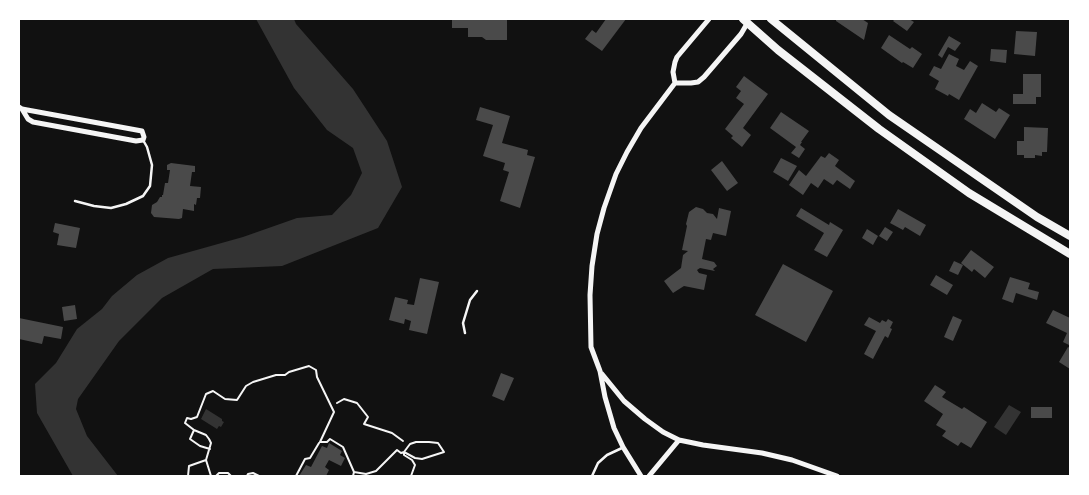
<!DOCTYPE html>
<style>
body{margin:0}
#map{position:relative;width:1089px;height:495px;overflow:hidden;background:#111;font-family:Lora,serif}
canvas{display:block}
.frame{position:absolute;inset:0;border:20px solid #fff;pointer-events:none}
</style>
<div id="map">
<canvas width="1089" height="495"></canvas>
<div class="frame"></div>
</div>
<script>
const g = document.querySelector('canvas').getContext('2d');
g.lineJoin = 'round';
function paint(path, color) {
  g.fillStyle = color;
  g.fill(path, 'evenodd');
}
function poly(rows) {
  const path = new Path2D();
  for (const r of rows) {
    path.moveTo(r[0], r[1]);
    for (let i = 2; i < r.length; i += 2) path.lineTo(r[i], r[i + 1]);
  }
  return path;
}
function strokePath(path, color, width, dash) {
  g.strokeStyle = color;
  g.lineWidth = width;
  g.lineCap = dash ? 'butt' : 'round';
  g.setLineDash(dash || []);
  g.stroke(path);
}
paint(poly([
 [256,19,294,19,296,24,353,89,387,141,402,187,378,228,282,266,213,269,162,298,119,341,78,399,76,409,87,436,118,476,73,476,37,413,35,384,56,363,77,329,102,309,112,296,137,275,168,258,243,237,297,218,332,215,351,195,362,173,353,148,327,130,294,88],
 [1009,405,1021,412,1006,435,994,427],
 [206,409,222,419,222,421,224,422,221,427,219,426,217,429,201,419]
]), '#333');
paint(poly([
 [452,19,507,19,507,40,486,40,482,37,468,37,468,28,452,28],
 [606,19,626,19,602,51,585,39,592,30,596,33],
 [836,19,862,19,868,23,864,40,836,21],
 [895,19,909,19,914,22,907,31,893,21],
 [1016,31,1037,32,1035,56,1014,54],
 [889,35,910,49,912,47,922,54,913,68,903,62,902,63,881,48],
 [949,36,961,43,955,51,948,47,942,58,938,55],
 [991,49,1007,50,1006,63,990,61],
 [949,54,959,59,956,66,964,70,970,61,978,66,959,100,949,94,948,96,935,89,939,81,929,75,934,66,941,69],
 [1023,74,1041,74,1041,97,1036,97,1036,104,1013,104,1013,94,1023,94],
 [744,76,768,94,743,128,751,135,742,147,731,138,733,136,725,129,744,104,736,98,741,91,736,87],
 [982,103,996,112,999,108,1010,115,995,139,964,119,970,109,976,113],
 [480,107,510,116,502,143,528,150,527,155,535,157,520,208,500,201,509,172,503,170,505,163,483,156,493,125,476,120],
 [781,112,809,131,801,142,802,142,800,145,805,149,799,158,791,153,796,147,770,128],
 [1024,127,1048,128,1047,152,1042,152,1042,156,1035,155,1035,158,1024,158,1024,155,1017,155,1017,141,1024,141],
 [829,153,839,160,835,166,855,181,850,189,837,180,833,185,824,179,818,188,811,183,803,195,789,185,799,170,806,176,821,156,825,158],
 [781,158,797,166,788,181,773,172],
 [722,161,738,183,727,191,711,170],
 [171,163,195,166,195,172,192,172,190,186,201,187,200,198,197,198,196,205,194,204,194,211,183,209,182,218,179,219,154,217,151,213,152,205,157,202,160,197,162,197,162,195,163,195,165,183,168,183,170,170,167,170,167,165],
 [696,207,703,209,707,213,713,214,717,219,719,208,731,211,726,236,713,233,711,240,706,239,702,259,714,262,717,266,713,269,715,271,700,268,697,270,699,273,707,275,704,290,684,286,673,293,664,281,681,268,683,255,688,251,682,250,687,226,686,224,689,212],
 [801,208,829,225,830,222,843,230,827,257,814,250,824,233,796,216],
 [898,209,926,225,920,236,905,227,903,230,890,223],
 [55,223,80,228,76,248,57,245,59,234,53,232],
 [885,227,893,232,887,241,879,236],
 [867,229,878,236,873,245,862,238],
 [971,250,994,267,985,278,974,269,972,272,961,263],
 [954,261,963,265,958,275,949,271],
 [783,264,833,291,806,342,755,315],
 [936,275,953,285,947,295,930,285],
 [1010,277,1030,283,1028,289,1039,292,1037,300,1016,293,1013,303,1002,299],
 [420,278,439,282,427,334,409,330,411,321,405,319,404,324,389,320,395,297,408,300,407,304,414,305],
 [75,305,77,319,64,321,62,307],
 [1053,310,1070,318,1070,327,1069,330,1070,331,1069,345,1063,342,1067,333,1046,323],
 [953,316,962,320,953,341,944,337],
 [869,317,880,323,882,320,886,322,888,319,893,322,890,328,892,329,888,338,885,336,873,359,864,354,876,331,864,325],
 [19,318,63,327,61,339,44,336,42,344,19,339],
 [1068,347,1070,348,1070,369,1059,362],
 [501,373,514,378,504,401,492,396],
 [935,385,946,392,942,397,962,409,964,407,987,422,971,448,961,442,958,446,942,436,946,431,936,425,943,414,924,401],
 [1031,407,1052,407,1052,418,1031,418],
 [329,443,342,451,340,455,345,458,341,466,329,460,325,467,329,470,326,476,299,476,306,465,311,467,322,446,327,448]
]), '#4a4a4a');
strokePath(poly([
 [337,403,344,399,357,403,368,417,364,424,392,433,403,441],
 [194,430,190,439,200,446,210,449],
 [404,452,404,455,412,460,415,465,411,476],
 [188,476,189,466,206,460],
 [211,476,206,460,211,443,209,439,206,435,194,430,185,423,187,418,191,419,197,417,206,394,213,391,225,399,237,400,246,386,253,382,276,375,285,375,289,372,309,366,316,370,317,377,334,412,320,442,327,442,330,439,343,447,354,472],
 [216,476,219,473,228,473,231,476],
 [247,476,248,474,253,473,259,476],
 [296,476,305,459,310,458,319,443],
 [353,476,354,472,366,474,376,471,397,450,401,453,404,452,415,458,422,459,444,452,438,443,429,442,416,442,410,444,404,452]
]), '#f5f5f5', 2);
strokePath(poly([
 [75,201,94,206,111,208,126,204,143,196,150,186,152,165,147,147,143,140],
 [465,333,463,323,470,300,477,291],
 [592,476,598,463,607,455,622,448]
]), '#f5f5f5', 2.5);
strokePath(poly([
 [675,83,691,83,698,82,704,77,741,34,748,22],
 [19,107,22,109,142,131,144,137,143,140,136,141,33,122,28,119,22,109],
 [602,374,624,401,645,419,663,432,679,440,703,445,762,453,792,460,837,476],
 [641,476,623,447,614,428,605,397,600,371,591,347,590,295,592,266,597,234,604,208,616,174,627,152,641,128,675,83,673,72,675,62,677,57,709,19],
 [649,476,679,440]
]), '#f5f5f5', 5);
strokePath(poly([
 [743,19,778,50,879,129,969,193,1070,254],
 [771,19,889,115,1037,217,1070,236]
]), '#f5f5f5', 8);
</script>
